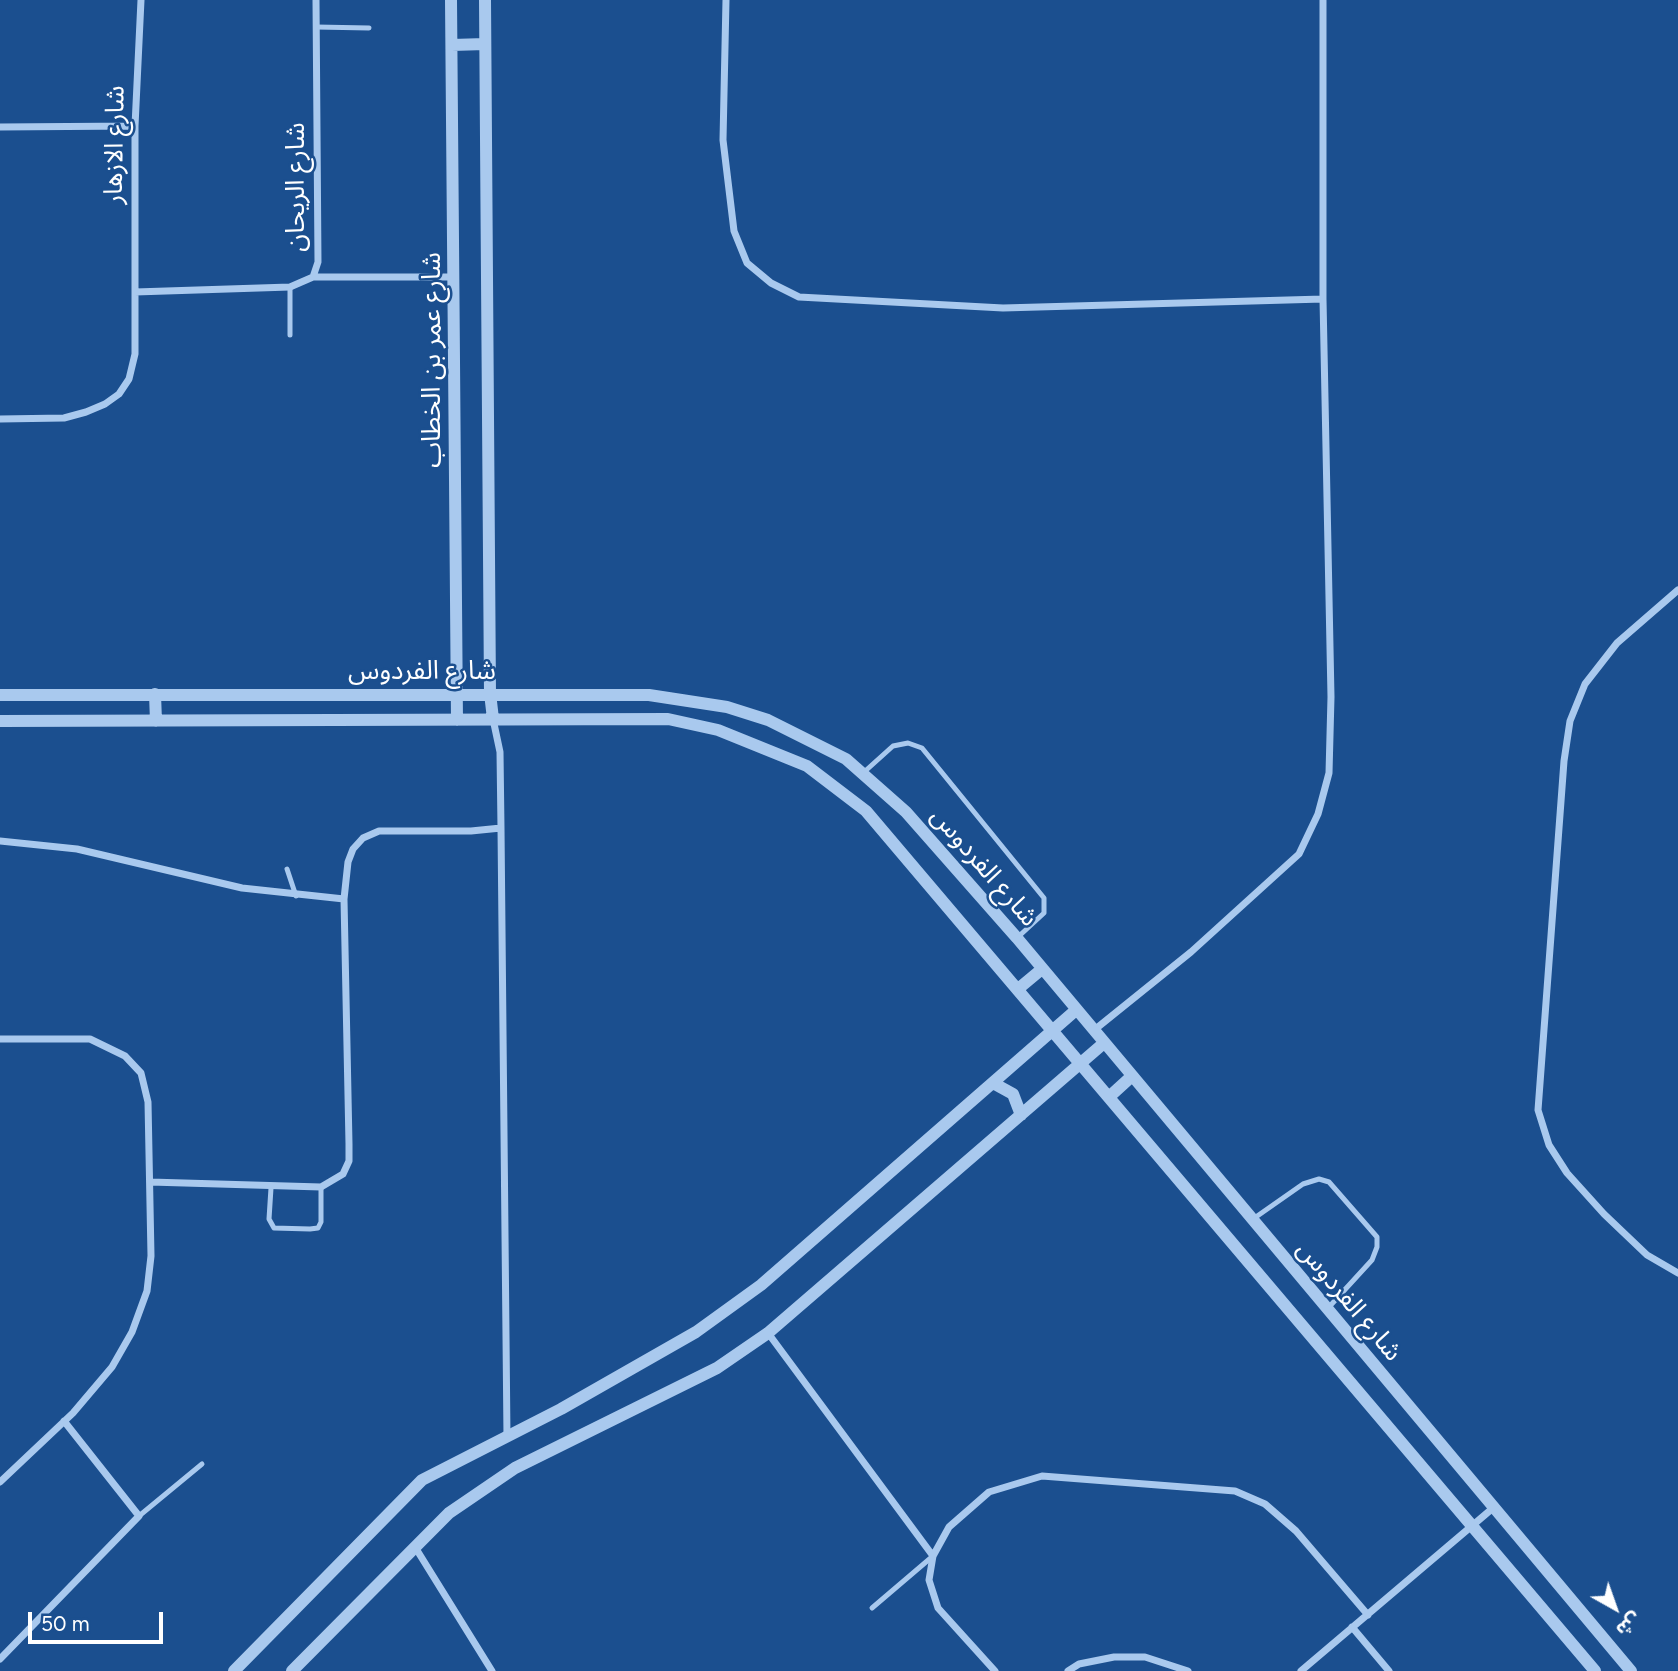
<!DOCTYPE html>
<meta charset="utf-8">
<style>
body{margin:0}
#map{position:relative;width:1678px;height:1671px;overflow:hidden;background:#1b4f8f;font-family:Figtree,"Noto Sans Arabic",sans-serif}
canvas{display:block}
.north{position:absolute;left:1580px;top:1573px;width:70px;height:70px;-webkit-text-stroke:5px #1b4f8f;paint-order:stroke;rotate:140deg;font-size:19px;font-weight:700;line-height:28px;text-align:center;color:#fff}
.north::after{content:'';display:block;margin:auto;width:24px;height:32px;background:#fff;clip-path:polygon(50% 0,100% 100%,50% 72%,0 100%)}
.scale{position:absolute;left:28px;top:1612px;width:135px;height:32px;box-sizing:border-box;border:4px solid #fff;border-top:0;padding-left:9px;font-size:21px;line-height:24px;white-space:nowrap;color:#fff;-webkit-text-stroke:5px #1b4f8f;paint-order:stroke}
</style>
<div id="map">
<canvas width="1678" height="1671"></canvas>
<div class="north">ش</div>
<div class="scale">50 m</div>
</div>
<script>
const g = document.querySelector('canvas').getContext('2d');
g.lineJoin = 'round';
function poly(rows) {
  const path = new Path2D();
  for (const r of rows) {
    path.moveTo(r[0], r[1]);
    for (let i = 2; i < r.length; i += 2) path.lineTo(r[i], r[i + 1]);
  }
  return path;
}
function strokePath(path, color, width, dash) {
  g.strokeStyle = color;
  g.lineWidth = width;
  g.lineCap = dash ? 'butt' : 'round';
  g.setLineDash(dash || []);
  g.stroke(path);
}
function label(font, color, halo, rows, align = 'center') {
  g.font = font + ' Figtree,"Noto Sans Arabic",sans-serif';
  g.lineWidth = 5;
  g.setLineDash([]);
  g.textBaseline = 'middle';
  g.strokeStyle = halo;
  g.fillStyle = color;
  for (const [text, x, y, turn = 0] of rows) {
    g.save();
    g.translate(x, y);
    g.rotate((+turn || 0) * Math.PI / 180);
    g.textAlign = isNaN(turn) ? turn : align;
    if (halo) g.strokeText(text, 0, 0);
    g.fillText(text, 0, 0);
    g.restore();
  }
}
strokePath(poly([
 [316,27,369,28],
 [290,335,290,287],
 [863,773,893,746,908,743,922,748,1044,898,1044,913,1018,937],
 [287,869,296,896],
 [271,1188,269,1219,274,1228,310,1229,318,1228,321,1222,321,1187],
 [1253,1219,1303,1184,1319,1179,1329,1182,1377,1237,1377,1247,1372,1260,1329,1307],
 [139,1516,202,1464],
 [872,1608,933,1556]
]), '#a9c9ee', 5);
strokePath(poly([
 [726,0,723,140,734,231,747,263,771,283,799,297,1003,308,1323,299],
 [0,127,135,126],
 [313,277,454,277],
 [135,292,290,287,313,277,318,262,316,0],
 [0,419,64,418,86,412,105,404,119,394,129,379,135,354,135,126,141,0],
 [1678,590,1617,643,1585,684,1570,721,1564,761,1538,1110,1549,1145,1567,1173,1604,1214,1647,1255,1678,1273],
 [493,719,500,752,501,828,507,1437],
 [0,841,77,849,242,888,344,899],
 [1093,1031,1191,952,1299,854,1318,814,1329,773,1331,697,1323,299,1323,0],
 [0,1039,90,1039,125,1056,141,1073,148,1102,151,1256,147,1291,132,1332,112,1367,73,1413,0,1482],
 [150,1182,321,1187,343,1174,349,1161,349,1144,344,899,348,862,353,849,363,838,379,831,471,831,501,828],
 [768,1333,933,1556],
 [415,1547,492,1671],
 [1352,1627,1389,1671],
 [0,1659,139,1516,64,1421],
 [995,1671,938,1608,929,1580,933,1556,949,1527,989,1492,1042,1476,1235,1491,1265,1504,1296,1531,1368,1615],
 [1068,1671,1079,1664,1114,1657,1145,1657,1188,1671],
 [1301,1671,1493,1508]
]), '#a9c9ee', 7);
strokePath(poly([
 [451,0,457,720],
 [485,0,490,693,493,719],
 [452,45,485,44],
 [155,694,156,721],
 [0,695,649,695,727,707,768,720,846,759,906,812,1017,938,1631,1671],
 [0,721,668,719,718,730,807,766,866,811,1595,1671],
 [1018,989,1042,969],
 [993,1083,1013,1094,1021,1115],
 [1109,1097,1132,1076],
 [234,1671,422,1480,561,1409,696,1332,761,1285,1076,1010],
 [292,1671,449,1513,515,1468,717,1368,768,1333,1104,1043]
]), '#a9c9ee', 12);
label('26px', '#fff', '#1b4f8f', [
 ["شارع الازهار",115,145,-89],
 ["شارع الريحان",296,187,-90],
 ["شارع عمر بن الخطاب",432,360,-90],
 ["شارع الفردوس",422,671],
 ["شارع الفردوس",984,867,49],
 ["شارع الفردوس",1349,1301,50]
]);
</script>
